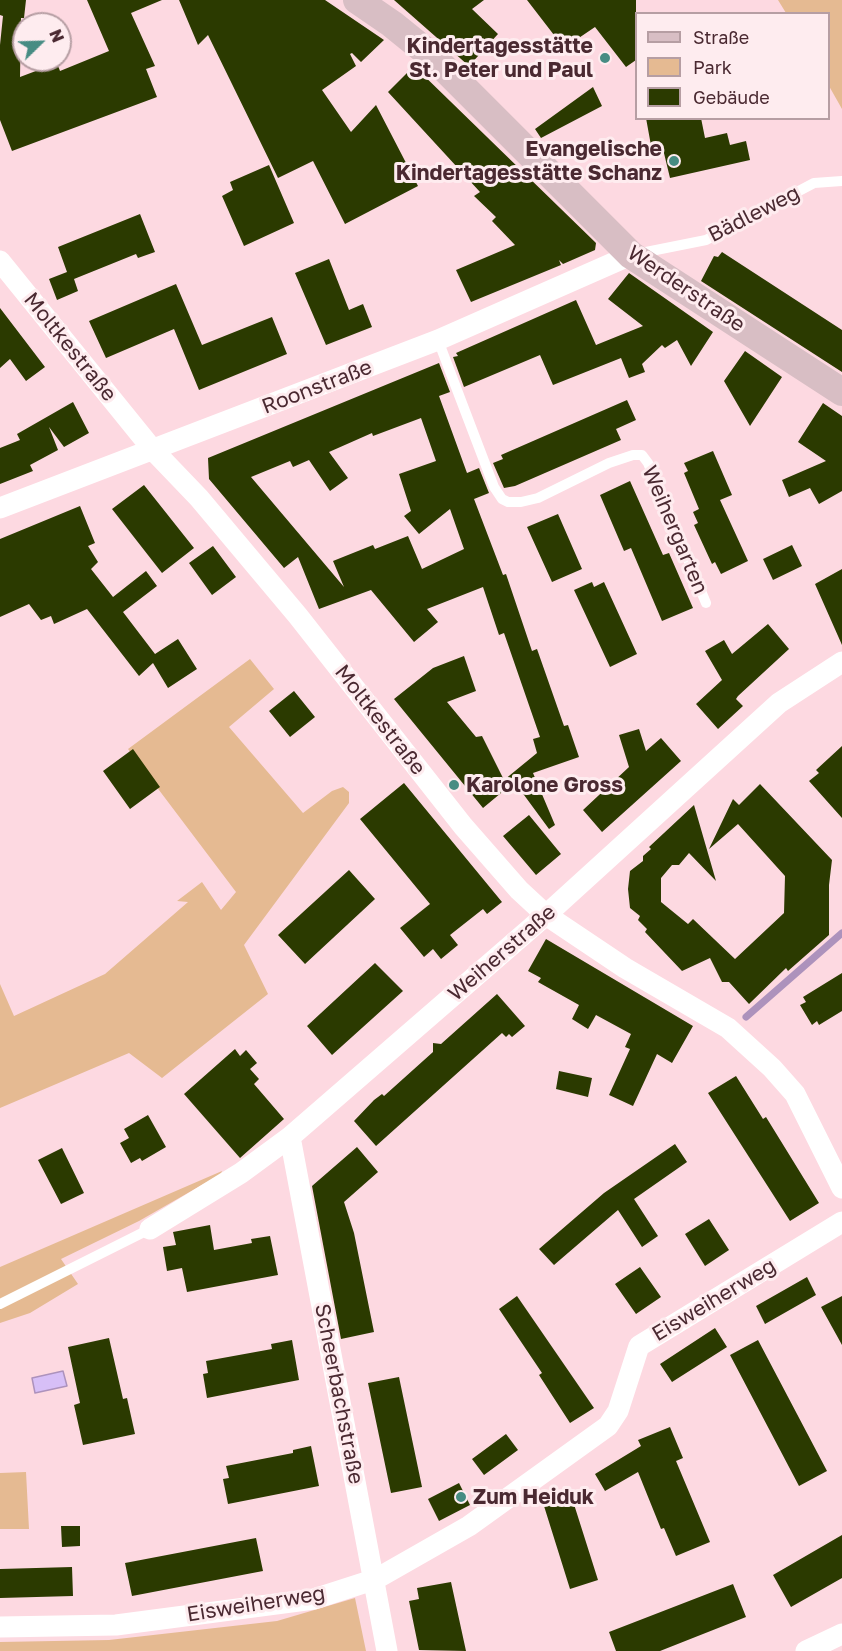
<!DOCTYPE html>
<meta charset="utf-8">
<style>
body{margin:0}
#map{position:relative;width:842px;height:1651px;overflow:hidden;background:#fdd9e1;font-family:"Golos Text",sans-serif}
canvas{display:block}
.legend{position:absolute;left:635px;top:12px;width:195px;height:108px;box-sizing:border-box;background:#feecef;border:2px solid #b69ea3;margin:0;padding:8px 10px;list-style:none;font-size:18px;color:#4a2931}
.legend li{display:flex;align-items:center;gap:12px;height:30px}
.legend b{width:30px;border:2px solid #b69ea3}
.north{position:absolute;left:12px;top:12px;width:60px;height:60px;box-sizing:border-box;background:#feecef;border:2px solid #b69ea3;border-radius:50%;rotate:67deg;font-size:16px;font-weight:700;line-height:24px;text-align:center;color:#4a2931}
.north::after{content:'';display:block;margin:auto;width:21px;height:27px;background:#478c83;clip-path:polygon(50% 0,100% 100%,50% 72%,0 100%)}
</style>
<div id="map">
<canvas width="842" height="1651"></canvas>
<ul class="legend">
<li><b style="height:8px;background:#d8bec4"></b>Straße</li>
<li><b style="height:16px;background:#e5ba92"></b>Park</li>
<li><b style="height:16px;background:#2b3a00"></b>Gebäude</li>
</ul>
<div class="north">N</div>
</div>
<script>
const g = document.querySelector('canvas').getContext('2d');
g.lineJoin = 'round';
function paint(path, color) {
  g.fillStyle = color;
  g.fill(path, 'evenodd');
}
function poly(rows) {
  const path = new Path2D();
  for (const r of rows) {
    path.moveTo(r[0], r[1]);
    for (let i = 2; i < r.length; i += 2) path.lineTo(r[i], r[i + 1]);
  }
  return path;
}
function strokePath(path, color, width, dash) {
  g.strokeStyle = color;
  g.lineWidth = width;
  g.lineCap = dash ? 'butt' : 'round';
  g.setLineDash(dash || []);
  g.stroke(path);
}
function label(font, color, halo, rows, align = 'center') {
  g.font = font + ' "Golos Text",sans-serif';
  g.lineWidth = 6;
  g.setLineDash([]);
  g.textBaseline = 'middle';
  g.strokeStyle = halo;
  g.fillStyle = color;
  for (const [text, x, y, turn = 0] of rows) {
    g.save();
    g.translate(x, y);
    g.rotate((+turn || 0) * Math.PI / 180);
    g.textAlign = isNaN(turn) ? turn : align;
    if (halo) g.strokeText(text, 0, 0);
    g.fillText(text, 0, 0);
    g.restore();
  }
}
paint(poly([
 [778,0,842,0,842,109,829,86,828,14,786,13],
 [250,659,274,689,229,727,303,813,332,791,343,787,349,792,349,803,244,945,268,994,162,1078,129,1053,0,1108,0,984,14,1016,105,974,188,902,177,901,202,882,221,910,236,892,128,749],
 [222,1171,221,1174,139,1221,61,1259,78,1284,30,1313,0,1323,0,1267],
 [26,1472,29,1529,0,1529,0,1473],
 [355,1598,366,1651,0,1651,0,1642,109,1640,277,1621]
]), '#e5ba92');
const water = poly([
 [63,1371,67,1386,35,1393,32,1378,63,1371]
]);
paint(water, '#d7bff7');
strokePath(water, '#ad92bc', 1.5);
strokePath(poly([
 [746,1017,842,933]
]), '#ad92bc', 7);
paint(poly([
 [0,0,26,0,24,18,21,18,20,77,57,63,60,71,109,51,87,0,162,0,131,13,155,66,146,69,157,97,12,151,0,120,0,45,3,16,0,15],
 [179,0,325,0,384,40,361,62,352,53,350,54,356,66,322,90,351,132,376,105,418,186,345,224,313,161,278,178,208,35,198,45],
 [394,0,484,0,472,9,498,34,469,66],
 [527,0,636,0,636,60,626,67,595,27,564,48],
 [414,66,596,243,595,250,563,264,559,260,561,265,471,302,456,270,515,245,492,221,496,217,474,196,480,192,388,92],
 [593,87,602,106,541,138,535,129],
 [646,118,701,118,705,138,727,133,730,145,746,141,750,160,670,178,663,149,652,151],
 [269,165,294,223,244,246,222,196,233,190,230,182],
 [140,214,155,252,138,258,136,254,74,279,78,291,57,300,49,279,67,272,58,247],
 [722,252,842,330,842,372,701,281,714,256,718,257],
 [329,259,349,310,363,304,372,327,326,345,295,273],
 [629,273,713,332,691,366,677,340,665,348,662,345,642,364,645,372,629,378,621,358,553,385,540,355,464,387,453,357,458,356,456,353,576,300,596,345,643,326,608,299],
 [176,284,202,345,272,317,287,354,199,390,174,329,106,358,89,321],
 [0,308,45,367,26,381,10,359,0,368],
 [745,351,782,377,750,426,724,381],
 [439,363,450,392,439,396,467,473,479,468,489,493,474,499,503,575,506,574,532,651,537,649,564,726,568,725,579,757,533,773,555,825,549,829,513,780,505,783,507,788,483,808,394,699,433,668,464,656,476,691,447,702,476,737,482,736,504,780,537,753,533,739,540,737,504,633,499,635,483,587,427,609,438,622,414,642,371,590,319,609,298,557,284,568,209,479,208,458],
 [421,418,436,461,399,474,411,511,404,516,419,534,450,509,464,549,422,569,408,536,375,549,373,545,333,561,344,587,251,477,290,461,293,467,309,460,330,491,348,478,329,452,372,433,373,436],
 [627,400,636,420,616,429,621,440,515,486,504,488,493,463,503,459,501,455],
 [73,402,89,433,64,447,49,427,58,450,30,465,33,471,0,484,0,448,20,440,17,434],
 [823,403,842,416,842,491,819,504,810,488,789,497,782,480,826,461,798,442],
 [713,451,732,495,720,500,748,561,721,574,715,562,712,564,694,525,698,523,693,512,699,509,684,473,688,471,684,463],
 [630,481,663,555,669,553,693,608,662,621,631,548,624,551,600,495],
 [144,485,194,548,162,573,112,509],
 [80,506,95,543,88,546,98,562,91,569,113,597,146,571,157,586,123,612,155,654,178,639,197,669,168,688,153,663,139,676,87,609,54,624,51,616,41,620,29,604,0,617,0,539],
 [558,514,582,569,552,582,527,527],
 [792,545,802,566,773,580,763,559],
 [213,546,236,577,212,595,189,563],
 [842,569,842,645,815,584],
 [592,582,594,587,604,582,637,654,610,667,574,590],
 [768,624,789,649,738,696,736,699,743,706,718,729,696,704,722,680,705,651,724,640,732,654],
 [294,691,315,717,290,737,269,711],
 [639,729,646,751,661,738,681,761,602,832,583,810,629,767,619,735],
 [842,746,842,818,809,781,819,773,816,770],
 [133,749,160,787,130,809,103,771],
 [404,783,502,902,487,914,483,909,450,935,458,945,441,959,433,949,424,957,400,928,430,904,360,819],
 [760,784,832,860,829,885,829,935,788,971,786,968,749,1004,729,982,722,982,710,958,682,971,645,932,647,929,638,920,640,916,630,908,628,889,630,871,643,861,643,856,651,849,649,847,694,805,716,881,689,853,679,865,672,865,661,878,661,902,688,924,693,919,735,959,784,913,785,876,738,824,709,849,733,799,739,805],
 [529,815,561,854,536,875,503,836],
 [349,870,375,899,305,964,278,935],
 [546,939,693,1026,672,1063,657,1054,633,1106,609,1095,630,1049,625,1047,631,1034,596,1015,588,1029,572,1019,579,1005,538,982,541,978,528,971],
 [375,963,403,991,332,1055,307,1026],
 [842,973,842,1011,819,1025,817,1021,812,1025,800,1005,806,1002,803,997],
 [497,994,525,1026,512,1037,509,1034,506,1037,502,1033,376,1146,354,1121,374,1100,382,1094,384,1096,433,1052,433,1043,441,1044],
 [235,1049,240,1056,246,1050,257,1063,250,1069,259,1079,254,1084,284,1119,240,1158,184,1094],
 [559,1071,592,1078,588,1097,556,1089],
 [736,1076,763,1119,766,1117,819,1203,790,1221,708,1093],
 [148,1115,166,1147,142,1161,140,1158,131,1163,120,1143,129,1138,124,1129],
 [675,1144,687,1162,634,1199,658,1236,642,1247,618,1210,554,1265,539,1249,604,1193],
 [357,1147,378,1172,344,1202,354,1233,374,1332,341,1339,312,1186],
 [62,1148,84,1193,61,1204,38,1160],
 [709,1219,729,1250,705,1266,685,1234],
 [210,1225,214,1250,252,1243,251,1239,270,1236,278,1275,187,1292,182,1268,167,1271,163,1247,176,1245,173,1232],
 [640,1267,661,1297,636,1314,615,1284],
 [807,1277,816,1295,765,1324,756,1306],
 [517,1296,594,1408,570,1423,539,1375,542,1373,499,1309],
 [842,1296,842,1345,821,1307],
 [715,1328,727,1347,672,1382,660,1364],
 [109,1338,123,1399,127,1398,135,1434,83,1445,74,1405,80,1403,68,1347],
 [292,1340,299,1380,207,1398,203,1374,208,1373,206,1361,272,1349,271,1344],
 [758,1340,827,1471,799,1486,730,1355],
 [399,1377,422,1487,391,1493,368,1383],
 [670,1427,683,1458,676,1461,710,1542,676,1556,664,1528,661,1529,638,1472,605,1491,595,1474,641,1446,638,1440],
 [506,1434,518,1450,484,1475,472,1459],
 [311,1446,319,1486,228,1504,223,1479,229,1478,226,1466,293,1453,293,1450],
 [459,1483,470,1505,439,1521,428,1499],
 [572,1498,598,1580,570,1589,544,1506],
 [61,1526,80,1526,80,1546,62,1547],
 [842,1535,842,1578,791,1607,773,1575],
 [256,1538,263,1571,132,1596,125,1563],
 [72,1567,73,1596,0,1598,0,1569],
 [451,1582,466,1651,419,1650,409,1601,419,1599,417,1588],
 [733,1584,746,1617,660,1651,616,1651,609,1632]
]), '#2b3a00');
strokePath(poly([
 [636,254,706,240,814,183,842,181],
 [438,340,494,487,502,499,508,502,521,502,538,498,609,463,633,455,642,455,648,463,706,603],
 [0,1304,150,1229]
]), '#fff', 10);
strokePath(poly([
 [0,261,153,450,199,498,298,616,463,826,519,890,546,915,625,968,728,1028,772,1068,795,1094,842,1188],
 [0,508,438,340,631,255],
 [290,1137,387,1651],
 [150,1229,241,1173,290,1137,546,915,779,703,842,662],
 [0,1627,116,1625,314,1599,376,1579,469,1526,608,1426,618,1411,639,1346,842,1222],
 [806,1651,842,1634]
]), '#fff', 21);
strokePath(poly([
 [357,0,392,24,434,58,631,255,842,392]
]), '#d8bec4', 28);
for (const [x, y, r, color] of [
 [605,58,6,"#478c83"],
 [674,161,6,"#478c83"],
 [454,785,6,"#478c83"],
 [461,1497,6,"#478c83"]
]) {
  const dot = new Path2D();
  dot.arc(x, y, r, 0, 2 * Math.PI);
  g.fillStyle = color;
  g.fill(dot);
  strokePath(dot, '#feecef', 2);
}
label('bold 21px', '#4a2931', '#feecef', [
 ["Kindertagesstätte",593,46],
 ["St. Peter und Paul",593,70],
 ["Evangelische",662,149],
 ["Kindertagesstätte Schanz",662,173],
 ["Karolone Gross",466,785,"left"],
 ["Zum Heiduk",473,1497,"left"]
], 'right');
label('21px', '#4a2931', '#feecef', [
 ["Bädleweg",754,214,-27],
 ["Werderstraße",686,289,34],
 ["Moltkestraße",70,347,51],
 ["Roonstraße",317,387,-21],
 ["Weihergarten",675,530,67],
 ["Moltkestraße",380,720,52],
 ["Weiherstraße",502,953,-41],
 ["Eisweiherweg",714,1300,-31],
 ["Scheerbachstraße",339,1394,79],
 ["Eisweiherweg",256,1604,-9]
]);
</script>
